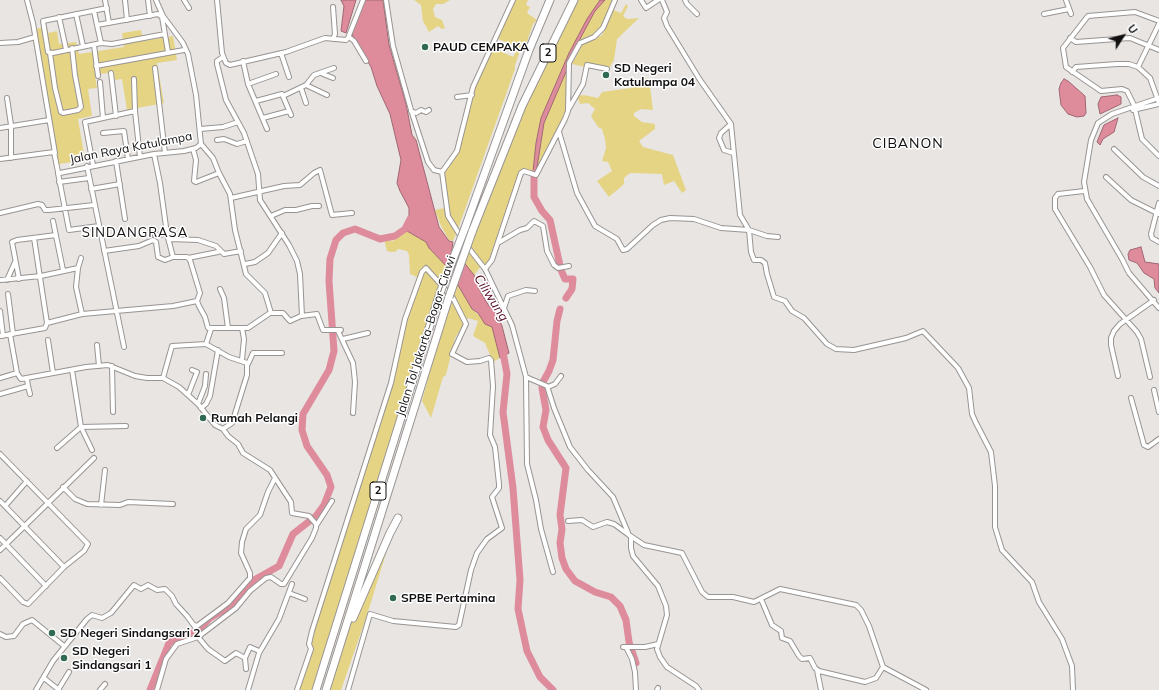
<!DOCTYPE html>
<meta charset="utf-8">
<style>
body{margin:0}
#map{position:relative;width:1159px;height:690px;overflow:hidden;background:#e8e5e3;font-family:Mulish,sans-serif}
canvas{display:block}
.north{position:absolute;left:1103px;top:16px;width:40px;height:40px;-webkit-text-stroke:3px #fff;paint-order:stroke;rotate:54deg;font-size:11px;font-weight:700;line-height:16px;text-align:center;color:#110f0f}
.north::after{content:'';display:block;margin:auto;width:14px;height:18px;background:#110f0f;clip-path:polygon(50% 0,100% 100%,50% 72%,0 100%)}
</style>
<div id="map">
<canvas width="1159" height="690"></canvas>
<div class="north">U</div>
</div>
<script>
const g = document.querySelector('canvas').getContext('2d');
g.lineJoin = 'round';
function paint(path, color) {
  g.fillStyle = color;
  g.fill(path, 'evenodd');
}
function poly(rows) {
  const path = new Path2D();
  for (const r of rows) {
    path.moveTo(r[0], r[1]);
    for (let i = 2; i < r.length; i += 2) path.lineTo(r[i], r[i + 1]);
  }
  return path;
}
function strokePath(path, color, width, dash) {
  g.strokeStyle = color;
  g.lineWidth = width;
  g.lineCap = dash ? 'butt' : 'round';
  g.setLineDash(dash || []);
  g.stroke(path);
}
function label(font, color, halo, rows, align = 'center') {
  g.font = font + ' Mulish,sans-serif';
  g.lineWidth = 3;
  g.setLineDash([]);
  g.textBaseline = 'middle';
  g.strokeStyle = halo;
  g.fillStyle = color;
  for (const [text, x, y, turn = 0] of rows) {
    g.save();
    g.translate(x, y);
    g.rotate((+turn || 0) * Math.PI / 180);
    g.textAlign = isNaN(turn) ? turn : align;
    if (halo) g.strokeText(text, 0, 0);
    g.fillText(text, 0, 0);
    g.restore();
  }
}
paint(poly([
 [414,0,450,0,443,4,436,4,433,9,435,17,442,20,445,28,442,29,438,26,429,32,423,21,421,5],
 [513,0,528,0,526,5,530,7,527,13,537,20,533,24,524,50,496,38],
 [574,0,600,0,587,20,569,53,541,118,536,143,533,174,524,172,495,251,487,266,482,265,474,275,462,260,496,169],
 [605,0,615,0,599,33,580,42,581,37,595,11],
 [626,4,628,6,623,16,627,19,639,18,617,39,614,60,607,72,572,64,584,42,593,40,602,35,613,10,621,13],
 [47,27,48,33,57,31,59,44,76,42,79,54,124,47,122,33,141,30,143,41,173,36,177,60,157,63,164,103,127,110,122,79,115,80,114,72,95,75,97,88,88,89,92,116,78,119,85,160,59,164,35,29],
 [491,47,513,57,518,48,519,54,515,65,515,69,458,229,448,213,443,169,456,153,470,95],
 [567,68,570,73,571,85,568,98,568,111,536,174,544,123],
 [641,77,649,79,653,110,641,109,634,113,634,116,642,122,655,124,655,129,639,141,643,147,673,155,686,190,682,193,674,181,664,185,662,174,630,173,624,178,624,184,609,197,597,181,612,171,608,162,602,161,606,148,605,139,602,129,598,127,591,116,595,109,588,103,580,104,577,96,584,95,598,98,602,92,631,88],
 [445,208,451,225,457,231,453,241,449,240,441,226,435,210],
 [407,231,426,242,429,248,449,269,316,690,298,690,311,649,309,646,391,383,405,318,419,278,410,274,409,255,407,251,398,249,395,252,391,252,387,251,385,244,385,240,393,241],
 [455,280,472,309,492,327,500,358,493,362,485,343,473,336,478,321,468,318,455,338,446,375,443,377,431,418,422,401],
 [391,537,367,615,341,690,326,690,343,636]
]), '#e6d485');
const water = poly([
 [341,0,356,0,346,33,341,31,344,6,341,0],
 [364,0,383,0,389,45,406,104,412,135,416,140,439,227,449,241,453,242,449,269,429,248,426,242,407,231,405,227,409,217,409,208,400,191,397,183,401,160,390,114,377,86,371,67,351,33,364,0],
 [600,0,605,0,595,11,581,37,544,123,535,180,532,181,536,143,541,118,569,53,587,19,600,0],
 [1064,79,1068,81,1085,96,1086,113,1084,116,1077,117,1068,114,1061,105,1059,89,1061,83,1064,79],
 [1117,95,1121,97,1121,104,1100,114,1098,104,1101,97,1117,95],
 [1118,118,1114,132,1103,139,1100,145,1097,142,1104,125,1118,118],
 [1141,247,1145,262,1159,264,1159,293,1155,288,1154,279,1144,273,1137,263,1129,260,1128,254,1130,250,1141,247],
 [462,260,474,275,481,293,489,306,497,314,502,326,509,353,500,358,492,327,485,324,478,313,472,309,455,280,462,260]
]);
paint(water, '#de8c9c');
strokePath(water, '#a06672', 1);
strokePath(poly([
 [534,173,534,197,542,211,550,220,561,270,565,279,573,279,572,289,566,298],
 [560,309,557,321,553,360,549,371,543,382,542,388,546,410,543,427,548,440,566,468,560,515,562,529,560,543,562,558,566,569,575,581,595,592,611,597,620,606,626,620,629,642,636,663],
 [502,347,507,374,503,412,513,488,520,580,518,609,527,651,540,677,553,690],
 [150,690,169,643,176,638,189,635,199,630,210,618,229,607,254,580,279,566,293,534,316,516,324,505,331,487,327,475,307,446,302,430,303,414,329,370,334,351,329,281,330,259,336,240,343,233,355,229,380,239,395,236,405,229,410,219]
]), '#de8c9c', 7);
const minor = poly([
 [27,0,33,23,55,153],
 [105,0,109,23],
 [125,0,127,20],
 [148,0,150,16],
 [156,0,163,16,183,43,188,54,196,95,201,144],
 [184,0,189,8],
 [217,0,222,53,226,63,230,65,286,52,325,38,346,40,348,38,363,0],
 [386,0,393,46,411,110,428,162,434,170,442,172],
 [641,0,646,8,658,0],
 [662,0,667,12,664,18,667,26,700,80,731,124,740,215,749,230,751,252,754,260,761,260,765,263,767,274,774,297,785,301,792,311,804,318,827,344,836,349,854,350,906,338,923,331,958,368,969,388,972,414,976,423,991,452,995,486,995,527,1002,550,1032,582,1039,602,1062,639,1072,666,1073,690],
 [685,0,687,4,697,14],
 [1066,0,1071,14],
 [333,7,335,34,333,39],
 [107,8,43,21,48,52,53,53,101,43,112,44,165,34],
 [94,11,97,25],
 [76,14,83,46],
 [1044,14,1069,9],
 [59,17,66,49],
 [1159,21,1135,12,1088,16,1063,48,1066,67,1101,91,1122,89,1127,91,1134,105,1142,139,1159,156],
 [349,37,354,41,366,61],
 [1070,38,1076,42,1130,38,1159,50],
 [0,43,18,42,35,37],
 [101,43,97,25,158,14,162,17,168,52],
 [94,45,98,76],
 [50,53,55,88,61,112,63,113,78,110,81,107,75,75,72,48],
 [281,53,289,77],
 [223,57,217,61,217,64,226,100,244,133,258,174,260,200,289,245,297,261,300,274,302,316],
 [243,61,248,84,267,129],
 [96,66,184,50],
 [1138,67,1159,24],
 [155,68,165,153],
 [1072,72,1076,67,1117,64,1129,64,1138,67,1150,78,1159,103],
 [111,73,116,116],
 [323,74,333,78],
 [134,79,135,111],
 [100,82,103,118],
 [248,84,276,74],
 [306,85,327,95],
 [301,88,306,103],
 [283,96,306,85,314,75,334,68],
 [457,97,472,95],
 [7,98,11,125,11,158],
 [1159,98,1112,114,1098,123,1091,140,1084,182,1087,199,1122,259,1129,273,1159,308],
 [256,101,282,94,291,115],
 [568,110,583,84,587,65,607,69],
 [1133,110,1159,104],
 [411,111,416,113,421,110,426,112,429,110],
 [263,118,289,111],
 [731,124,721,133,719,138,724,150,733,153],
 [0,128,49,120],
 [200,129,223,127,238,122],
 [559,132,577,193,595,226,617,239,623,250,627,249,653,225,661,220,670,218,694,219,721,228,749,230,767,236,778,237],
 [103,133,124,131,128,159],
 [217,140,224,139,237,144,247,141],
 [201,144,213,158,219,173,230,194,235,230,246,274,265,293,271,313],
 [193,149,196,160,194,181,196,182,219,173],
 [1114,149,1143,177,1159,186],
 [154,154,160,183,167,234,173,257,187,257,190,260,200,293,197,301,199,306,205,317,208,328,248,328,270,313,283,313,290,321,301,316,317,314,323,330,341,330],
 [0,159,54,152,58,172,60,173,154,154,184,151,196,148,201,144],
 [116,161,125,219],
 [93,165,85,122,135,111,140,157],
 [87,166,124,347],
 [442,172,448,216,461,237],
 [442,172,457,151,473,87,513,0],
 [58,173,69,230,99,226],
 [1106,177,1131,200,1159,214],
 [59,182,89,178],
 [91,189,120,184],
 [1084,191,1058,194,1055,198,1055,209,1090,267,1104,295,1137,332,1141,339,1150,377],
 [231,198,284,186,300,185,314,173,320,170,332,215,352,213],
 [1159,203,1151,234,1152,238,1159,242],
 [0,213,38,204,42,205,45,210,49,210,94,205],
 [271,216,285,210,296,210,312,206,319,206],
 [53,221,63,270],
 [155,235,167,234],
 [34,238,47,323],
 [169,239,198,240,216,246,224,254,241,251],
 [498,243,520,230,527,228,534,221,543,226,547,251,554,265,558,268,569,266],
 [467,246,485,269,512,325,526,377,547,386,554,408,570,447,588,470,613,497,629,535,644,545,682,553,702,592,708,597,733,597,754,602,780,589,856,605,861,610,869,626,883,667,926,690],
 [104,251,139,246,153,240,156,242,158,257,165,260,173,257],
 [81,258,78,268,76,287,82,314],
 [188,258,218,252,219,249],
 [245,264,255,262,268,253,282,233],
 [485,269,492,260,521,173,524,171,536,175,565,119,568,111,569,63,580,43,594,37,603,28,615,0],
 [19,279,12,242,17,240,56,235],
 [1,280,41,276,78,268],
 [7,280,15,262],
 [220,289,224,298,228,328],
 [8,294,13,334],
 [504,308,508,296,526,290,535,291],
 [0,311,3,336],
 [242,328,244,339,242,360],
 [338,331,353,363,355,382,353,413],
 [10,334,17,373,21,379,86,367,108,365,135,376,147,378,163,378,179,387,198,404,215,425,223,429,228,436,238,444,243,453,270,470,291,502,292,513,309,516,316,524,316,528,312,538,284,584,281,584,271,577,266,578,250,591,236,608,198,637,177,644,166,659,157,690],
 [0,336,45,328,47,323,82,314,173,306,197,301],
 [343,339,368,333],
 [48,340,53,373],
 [206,344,211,329],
 [97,345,99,366],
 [248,364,253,353,282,353],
 [112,366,113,412],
 [72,370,81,427,92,450],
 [1118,376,1111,345,1111,338,1114,331,1120,324,1154,300],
 [526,377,527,464,536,500,541,529,553,572],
 [0,378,17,373],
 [163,378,172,346,206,344,229,357,247,363,247,375,234,417,232,423,223,429],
 [28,386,30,394],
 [548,387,555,384,561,376],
 [1154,390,1159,412],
 [0,394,28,386,27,379],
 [188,395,197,372,192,370],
 [1131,398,1144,445,1148,447,1159,439],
 [198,404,205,386,206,374],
 [201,408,206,404,210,396,218,350],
 [57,448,81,427,126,426],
 [0,454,88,544,84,551,64,567,28,604,23,602,0,578],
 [63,487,75,499,87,504,120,505,128,502,173,504],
 [0,501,64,567],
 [6,505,27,481],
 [101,505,105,470],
 [568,521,582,520,593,527,607,522,614,524,629,535],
 [316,526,332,501],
 [631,537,631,548,633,556,658,586,666,606,667,615,657,649,660,657,667,667,696,686,699,690],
 [0,538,46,586],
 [0,550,94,458],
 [289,593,305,599],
 [761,599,772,625,781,631,782,638,790,641,799,656,802,659,810,658,815,668,819,671,865,682,876,678,883,667],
 [194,625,197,626,228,603,250,578,250,573,241,553,242,542,246,529,260,515,268,492,275,478],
 [0,634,6,637,14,636,23,624,32,620,64,646],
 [198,637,208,649,225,661,236,653,245,658,246,669],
 [623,647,626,647,632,659,635,672,636,690],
 [626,647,645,647,658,644],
 [245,658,250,647,259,651],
 [817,670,821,690],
 [44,678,59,690],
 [36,690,53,661,87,619,92,615,102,618,111,613,134,585,141,589,148,585,157,590,165,589,172,596,176,604,187,616,201,635],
 [58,690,69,672],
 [100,690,105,684],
 [248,690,259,653,279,619,292,584],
 [297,690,311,649,309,644,312,631,391,383,405,319,422,272,426,268,453,298,466,324,452,354,467,362,480,361,489,358,491,360,493,386,490,435,495,447,499,484,499,488,492,497,502,528,487,539,477,553,471,570,459,625,456,627,393,621,370,614,348,690],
 [657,690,658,688]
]);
const motorway = poly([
 [465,228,529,50,550,0],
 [472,232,522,106,574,0],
 [353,618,390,533,398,518],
 [316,690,440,293],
 [326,690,449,297]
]);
strokePath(minor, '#989492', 6);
strokePath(motorway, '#989492', 9);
strokePath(minor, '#fff', 4);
strokePath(motorway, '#fff', 7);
const motorwayBridge = poly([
 [440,293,465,228],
 [449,297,472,232]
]);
strokePath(motorwayBridge, '#989492', 9, []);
strokePath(motorwayBridge, '#fff', 7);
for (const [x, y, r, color] of [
 [425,47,4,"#306a52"],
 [606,75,4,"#306a52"],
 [203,418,4,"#306a52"],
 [393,598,4,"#306a52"],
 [52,633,4,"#306a52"],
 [64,658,4,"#306a52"]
]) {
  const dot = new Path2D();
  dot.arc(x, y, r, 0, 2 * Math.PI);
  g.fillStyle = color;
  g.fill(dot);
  strokePath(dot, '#fff', 1.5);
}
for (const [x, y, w] of [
 [548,53,16],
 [378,491,16]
]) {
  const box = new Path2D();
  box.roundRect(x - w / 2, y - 9, w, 18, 3);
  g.fillStyle = '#fff';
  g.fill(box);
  strokePath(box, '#110f0f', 1);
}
label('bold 11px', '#110f0f', null, [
 ["2",548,53],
 ["2",378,491]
]);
label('bold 12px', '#110f0f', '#fff', [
 ["PAUD CEMPAKA",433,47],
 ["SD Negeri",614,68],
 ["Katulampa 04",614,82],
 ["Rumah Pelangi",211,418],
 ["SPBE Pertamina",401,598],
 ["SD Negeri Sindangsari 2",60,633],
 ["SD Negeri",72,651],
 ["Sindangsari 1",72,665]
], 'left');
label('12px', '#110f0f', '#fff', [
 ["Jalan Raya Katulampa",131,148,-11],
 ["Jalan Tol Jakarta–Bogor–Ciawi",426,336,-72]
]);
g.letterSpacing = '1px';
label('13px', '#110f0f', '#fff', [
 ["SINDANGRASA",135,233]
]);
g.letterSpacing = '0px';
label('italic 13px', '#560d25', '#fff', [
 ["Ciliwung",491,298,58]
]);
g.letterSpacing = '1px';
label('14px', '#110f0f', '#fff', [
 ["CIBANON",908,144]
]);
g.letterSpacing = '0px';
</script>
